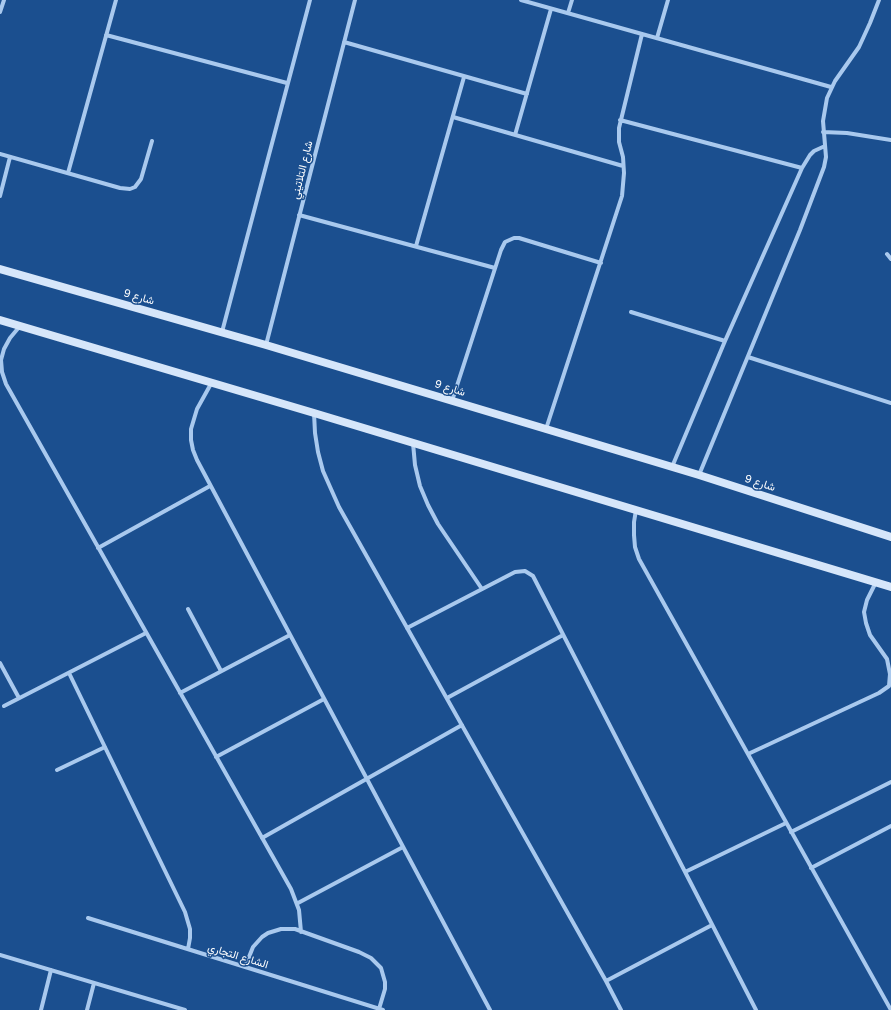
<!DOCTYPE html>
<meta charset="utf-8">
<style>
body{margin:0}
canvas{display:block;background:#1b4f8f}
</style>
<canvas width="891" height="1010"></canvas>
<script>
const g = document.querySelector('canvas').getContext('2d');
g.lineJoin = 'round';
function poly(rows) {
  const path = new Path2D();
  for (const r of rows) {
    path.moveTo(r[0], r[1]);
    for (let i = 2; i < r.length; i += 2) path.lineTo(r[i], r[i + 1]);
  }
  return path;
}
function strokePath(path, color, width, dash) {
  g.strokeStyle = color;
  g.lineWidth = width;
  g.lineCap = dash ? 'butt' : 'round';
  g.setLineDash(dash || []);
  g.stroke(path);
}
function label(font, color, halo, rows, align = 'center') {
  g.font = font + ' "Golos Text",Vazirmatn,sans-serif';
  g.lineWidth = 3;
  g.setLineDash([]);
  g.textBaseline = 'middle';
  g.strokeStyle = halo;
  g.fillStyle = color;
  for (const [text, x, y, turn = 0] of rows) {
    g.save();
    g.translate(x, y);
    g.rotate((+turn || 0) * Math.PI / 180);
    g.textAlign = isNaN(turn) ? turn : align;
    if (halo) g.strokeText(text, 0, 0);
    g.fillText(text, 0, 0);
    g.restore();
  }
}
strokePath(poly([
 [521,0,831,87],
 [0,12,4,0],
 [568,13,572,0],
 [106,35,287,83],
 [657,38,668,0],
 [344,42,527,94],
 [453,117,623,166],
 [620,120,802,168],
 [823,132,847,133,891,140],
 [515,135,551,9],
 [0,154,120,188,130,189,135,187,141,179,152,141],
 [68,173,116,0],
 [0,196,10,157],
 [299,215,495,268],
 [416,246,464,77],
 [887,254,891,259],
 [631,312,725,341],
 [20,326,10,338,4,349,1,360,2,372,6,384,291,889,299,910,301,932],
 [222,332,310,0],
 [266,345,355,0],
 [748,357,891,403],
 [212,382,197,409,191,429,191,440,193,450,197,460,490,1010],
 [452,401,501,250,505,242,514,238,519,238,601,263],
 [314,413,315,433,318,452,323,471,339,507,606,981,621,1010],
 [546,429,622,196,624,173,623,157,619,142,619,128,642,34],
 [413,443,415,465,420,486,428,505,438,524,482,589],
 [672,467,725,341,802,168,810,155,814,151,825,146],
 [699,475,800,230,824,167,826,157,823,121,827,98,835,81,859,47,870,23,879,0],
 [636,510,634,522,634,535,635,547,639,559,891,1010],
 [98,548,210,486],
 [188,609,221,671],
 [407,628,515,572,525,571,533,576,756,1010],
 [0,663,19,698],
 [69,673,185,912,190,929,190,938,188,949],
 [180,693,290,635],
 [447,698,563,635],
 [4,706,146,633],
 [748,754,879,693,889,686,890,674,887,659,870,635,866,623,864,612,867,600,876,582],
 [216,757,324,699],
 [57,770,105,747],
 [791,832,891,782],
 [262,838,462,725],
 [811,868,891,826],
 [685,872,786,823],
 [298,903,403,847],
 [88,918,383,1010],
 [0,955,185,1010],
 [245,967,253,947,262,937,268,933,281,929,295,929,359,952,371,958,381,968,385,982,385,989,379,1009],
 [606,981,712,925],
 [41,1010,51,970],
 [87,1010,94,983]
]), '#a9c9ee', 4);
strokePath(poly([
 [0,269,266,345,546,429,699,475,891,537],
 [0,320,314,413,891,587]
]), '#d6e6fa', 8);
label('11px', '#fff', '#1b4f8f', [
 ["شارع التلاتيني",302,170,-76],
 ["شارع 9",139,297,16],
 ["شارع 9",450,388,17],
 ["شارع 9",760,483,18],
 ["الشارع التجاري",238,956,17]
]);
</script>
